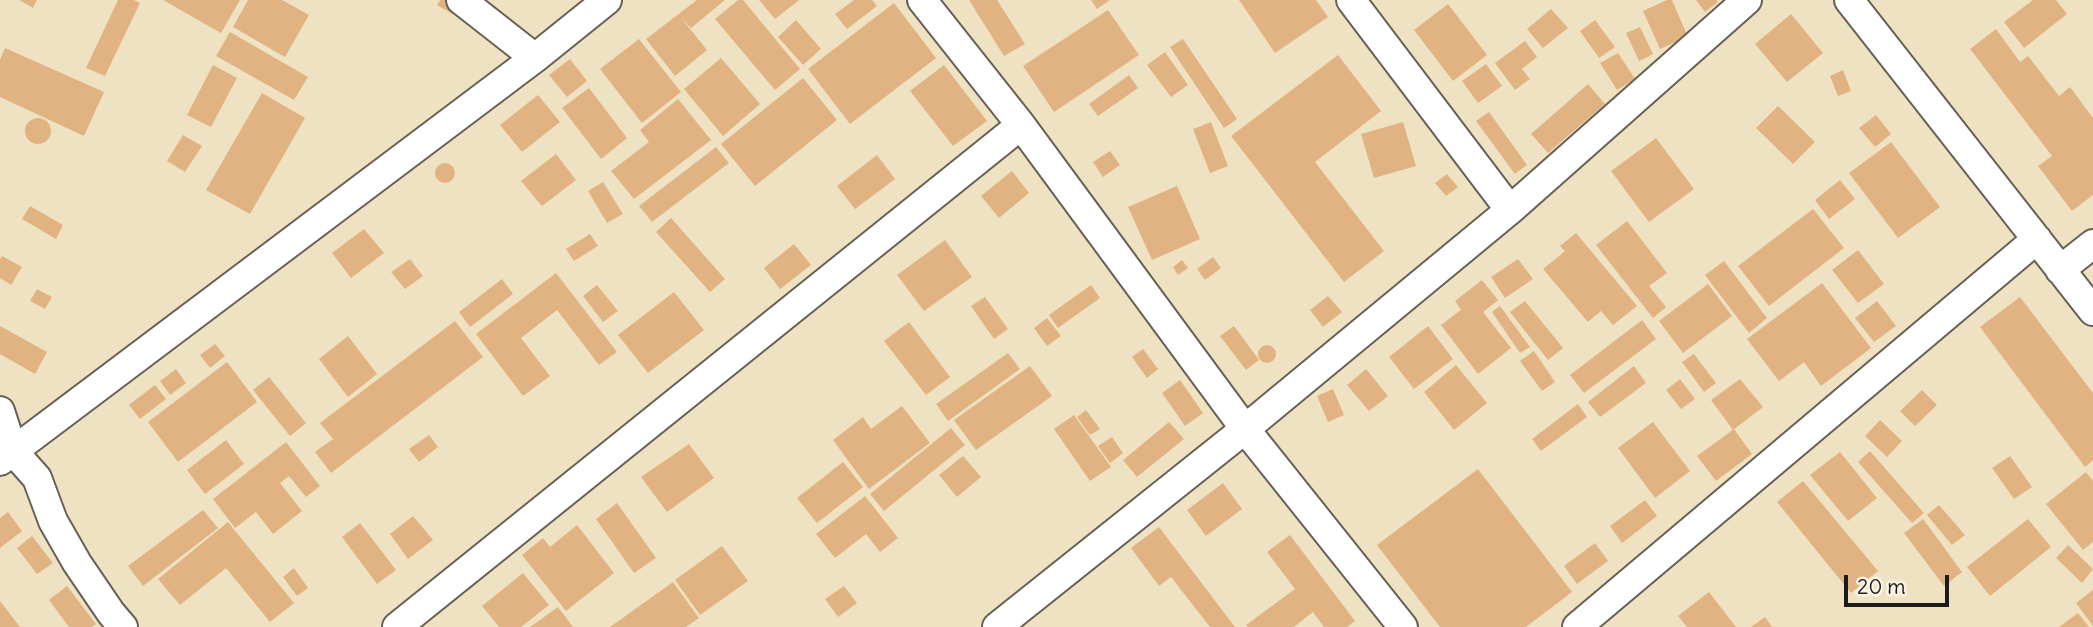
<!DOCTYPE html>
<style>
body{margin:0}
#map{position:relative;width:2093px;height:627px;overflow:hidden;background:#efe2c2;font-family:Delius,sans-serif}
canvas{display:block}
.scale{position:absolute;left:1844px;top:575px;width:105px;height:32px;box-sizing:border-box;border:4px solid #1c1c1c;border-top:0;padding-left:9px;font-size:21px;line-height:24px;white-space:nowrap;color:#1c1c1c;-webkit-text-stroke:5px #fcf5e5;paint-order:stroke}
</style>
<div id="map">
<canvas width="2093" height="627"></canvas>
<div class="scale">20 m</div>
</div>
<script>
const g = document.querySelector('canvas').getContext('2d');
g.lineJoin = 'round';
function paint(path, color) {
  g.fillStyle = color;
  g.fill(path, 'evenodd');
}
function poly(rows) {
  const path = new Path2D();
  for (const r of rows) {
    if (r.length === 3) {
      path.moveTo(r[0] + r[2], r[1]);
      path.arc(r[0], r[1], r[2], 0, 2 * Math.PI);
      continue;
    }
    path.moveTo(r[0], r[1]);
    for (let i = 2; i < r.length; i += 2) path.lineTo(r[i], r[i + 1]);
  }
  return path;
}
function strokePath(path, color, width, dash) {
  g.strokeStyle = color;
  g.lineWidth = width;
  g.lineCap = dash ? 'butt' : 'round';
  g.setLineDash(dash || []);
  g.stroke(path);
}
paint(poly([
 [19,0,37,0,33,8],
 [118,0,134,0,140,3,105,76,86,68],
 [163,0,240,0,221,33],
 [248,0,282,0,309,15,285,57,233,27],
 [440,0,449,0,467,11,461,19,437,5],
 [697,0,725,0,691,28,682,19,707,50,675,76,646,39],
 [738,0,743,0,800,69,775,90,715,19],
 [759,0,799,0,775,19],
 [854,0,872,0,877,6,847,29,835,14],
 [969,0,997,0,1025,44,1004,56],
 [1091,0,1110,0,1097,9],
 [1239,0,1316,0,1328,17,1275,53],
 [1667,0,1672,0,1688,37,1660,49,1643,11],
 [1696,0,1717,0,1718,2,1705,12],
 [2033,0,2056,0,2067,14,2024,48,2004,22],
 [894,3,936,58,850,124,808,69],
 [1448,4,1487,55,1453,81,1414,30],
 [1551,9,1568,28,1543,48,1527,29],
 [1108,10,1139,55,1054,112,1023,66],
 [1791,14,1823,53,1787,82,1755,44],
 [796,20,821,49,803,65,778,37],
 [1595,20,1615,47,1599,58,1580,31],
 [1640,27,1653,54,1639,61,1626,33],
 [1996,29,2020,62,2028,56,2059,96,2070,87,2093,118,2093,195,2072,211,2038,166,2052,156,1970,49],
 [230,32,308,77,294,100,216,56],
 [639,39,681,92,642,123,600,69],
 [1183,39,1237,119,1224,128,1170,47],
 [1525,41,1537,57,1522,69,1530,79,1515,90,1495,63],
 [5,48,104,92,84,136,0,97,0,60],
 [1165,52,1188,85,1171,97,1147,65],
 [1618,53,1635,79,1617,90,1600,63],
 [1338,55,1381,111,1315,162,1384,251,1344,282,1231,136],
 [721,58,760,104,723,136,684,89],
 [570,59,587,81,567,97,549,75],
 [1486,64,1502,86,1478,103,1462,81],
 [213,65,237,78,211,127,187,115],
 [944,65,987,121,953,146,910,91],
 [1843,70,1851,91,1838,96,1830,76],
 [1129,75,1138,88,1098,116,1089,104],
 [803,78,837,120,755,186,721,144],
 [1588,84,1605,104,1548,153,1531,134],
 [589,88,627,138,601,159,562,108],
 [262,93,305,118,250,214,206,190],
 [538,95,560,122,522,152,500,125],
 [678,99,711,140,634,199,611,171,649,142,640,130],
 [1778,106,1815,142,1793,164,1756,128],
 [1489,112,1527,165,1515,174,1476,121],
 [1876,115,1891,134,1875,147,1859,128],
 [38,131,13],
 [1211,122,1228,166,1210,173,1193,129],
 [1403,122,1416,166,1374,178,1361,134],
 [183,135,202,146,185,172,167,161],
 [1656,138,1694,189,1649,222,1611,171],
 [1891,142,1940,207,1898,238,1849,173],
 [716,147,729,163,652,222,639,206],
 [1110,151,1120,165,1103,177,1093,162],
 [556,154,576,180,542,206,521,181],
 [877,155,895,179,855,209,837,186],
 [445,173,10],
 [1012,171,1029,193,999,218,981,196],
 [1447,174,1458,187,1446,196,1435,183],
 [1840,180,1855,199,1829,219,1815,200],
 [603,182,623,214,607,223,588,191],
 [1177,186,1200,239,1152,260,1128,207],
 [30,206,63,225,56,239,22,219],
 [1813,209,1844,248,1769,306,1738,266],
 [671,218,725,279,710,292,656,232],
 [1627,221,1667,273,1649,286,1666,307,1653,318,1596,245],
 [364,229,384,253,351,278,332,253],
 [1576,233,1637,306,1613,325,1601,311,1588,322,1543,269,1565,251,1560,246],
 [590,234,598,246,574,261,566,249],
 [945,240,972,277,924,311,897,275],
 [794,244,811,265,780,289,764,268],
 [1858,250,1884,284,1858,303,1832,270],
 [2,256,22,267,11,285,0,278,0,259],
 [1213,257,1221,268,1205,280,1197,269],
 [410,259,423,276,405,289,391,272],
 [1518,259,1533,279,1505,298,1491,277],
 [1182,260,1188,268,1178,275,1173,267],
 [1724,261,1767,318,1749,333,1705,275],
 [556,273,617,352,599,365,557,310,521,338,550,376,523,396,476,334],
 [502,279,513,294,470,327,459,312],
 [1482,280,1498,300,1483,312,1511,348,1478,374,1441,325,1461,310,1455,301],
 [1822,283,1871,348,1821,386,1804,362,1779,381,1747,339],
 [1708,284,1732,316,1683,353,1659,321],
 [597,285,618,311,603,322,583,296],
 [1091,285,1100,298,1058,328,1049,315],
 [37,289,52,297,45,309,30,301],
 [674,292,704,330,648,373,618,335],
 [1328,296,1342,312,1323,327,1310,310],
 [985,297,1008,329,994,339,971,306],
 [2020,297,2093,393,2093,460,2085,467,1980,327],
 [1525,301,1563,348,1548,360,1510,312],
 [1877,301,1896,326,1874,342,1855,318],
 [1500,306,1530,347,1520,353,1492,312],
 [1047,318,1061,336,1047,346,1034,328],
 [1642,320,1656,339,1584,393,1570,375],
 [455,321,483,357,331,473,315,452,333,439,320,423],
 [909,322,950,377,926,395,884,341],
 [0,326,47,352,35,374,0,354],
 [1234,326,1259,360,1246,370,1220,336],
 [1428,326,1453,359,1414,389,1389,357],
 [348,336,377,374,348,397,319,359],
 [215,344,225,356,210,368,200,355],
 [1267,354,9],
 [1143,349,1158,369,1147,378,1132,357],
 [1534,351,1555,382,1542,391,1520,361],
 [1008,353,1020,369,948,421,936,404],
 [1694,354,1716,383,1704,392,1682,362],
 [227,362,257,402,178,462,148,422],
 [1456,365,1487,403,1454,430,1424,392],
 [1030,366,1052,396,976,450,954,420],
 [1634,366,1646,383,1600,417,1588,402],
 [176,369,186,383,170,395,160,381],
 [1366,369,1388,396,1369,411,1347,385],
 [269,377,306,423,290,436,253,390],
 [1680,379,1695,399,1681,409,1666,390],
 [1740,379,1763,407,1733,430,1711,400],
 [1180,380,1203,413,1185,426,1162,393],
 [155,385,166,399,140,419,129,405],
 [1333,389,1344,415,1328,422,1317,396],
 [1922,390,1937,405,1915,426,1900,411],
 [1578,404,1587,417,1541,451,1532,439],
 [902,406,930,443,869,489,833,440,863,417,871,429],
 [1086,410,1100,429,1090,435,1077,417],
 [1074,415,1111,467,1090,481,1054,429],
 [1880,420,1902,441,1887,457,1865,436],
 [1169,422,1184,439,1137,477,1123,460],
 [1653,422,1690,471,1655,498,1618,448],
 [951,428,965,445,884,511,870,494],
 [1734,429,1752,454,1716,481,1697,456],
 [429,435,438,447,419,462,409,449],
 [1112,437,1123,453,1110,463,1098,446],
 [226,440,244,464,205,494,187,470],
 [286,442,320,486,306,497,289,476,280,483,302,511,273,534,256,512,235,528,213,499],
 [689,444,714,478,667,512,641,477],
 [1870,451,1924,513,1912,523,1858,462],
 [1840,452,1877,498,1848,521,1810,475],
 [963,456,981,477,957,497,939,475],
 [2010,456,2032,487,2014,499,1992,468],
 [843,462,863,487,817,523,797,498],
 [1478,469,1572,592,1526,627,1440,627,1377,545],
 [2086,472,2093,481,2093,542,2083,550,2046,504],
 [1803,481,1878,571,1851,593,1777,502],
 [1223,483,1242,509,1206,536,1187,510],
 [865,496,898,538,880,552,866,534,835,558,816,534],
 [1645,500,1657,516,1622,543,1610,526],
 [617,503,656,558,634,573,596,519],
 [1939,505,1965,535,1952,545,1927,515],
 [203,510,218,528,143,586,128,566],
 [8,512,22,531,0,548,0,518],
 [413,516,433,540,408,559,390,534],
 [1923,519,1962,572,1944,586,1904,533],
 [2028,519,2051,547,1990,596,1967,567],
 [228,522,294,603,270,622,226,568,180,605,158,579],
 [360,523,396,570,377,584,342,537],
 [577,525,614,573,566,611,522,555,543,538,550,547],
 [1159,527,1235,627,1210,627,1171,577,1159,586,1131,548],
 [1290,535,1355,621,1347,627,1324,627,1313,612,1294,627,1248,627,1246,625,1295,589,1267,552],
 [32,536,53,563,37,574,17,548],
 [1595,543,1608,561,1577,584,1564,566],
 [2068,545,2093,569,2082,583,2056,558],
 [722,546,748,581,700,615,675,580],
 [294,568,308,588,297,596,283,577],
 [523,573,549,605,521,627,499,627,482,606],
 [673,582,699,618,686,627,610,627],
 [67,586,96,624,92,627,69,627,49,600],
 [844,586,857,603,838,617,825,599],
 [2093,590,2093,626,2076,603],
 [1709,592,1736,627,1687,627,1678,616],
 [0,601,20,627,0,627],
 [558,607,573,627,530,627],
 [2078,613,2089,627,2059,627],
 [1765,617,1772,627,1751,627]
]), '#e1b382');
const minor = poly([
 [461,0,535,58],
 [922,0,1021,125,1245,429,1403,627],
 [1351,0,1510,210],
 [1849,0,2093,311],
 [2060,270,2093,244],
 [0,411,13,451,37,478,53,521,77,563,111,613,123,627],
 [0,461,535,58,607,0],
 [397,627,1021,125],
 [997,627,1245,429,1510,210,1747,0],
 [1577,627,2037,239]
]);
strokePath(minor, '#666156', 32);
strokePath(minor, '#fff', 28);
</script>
